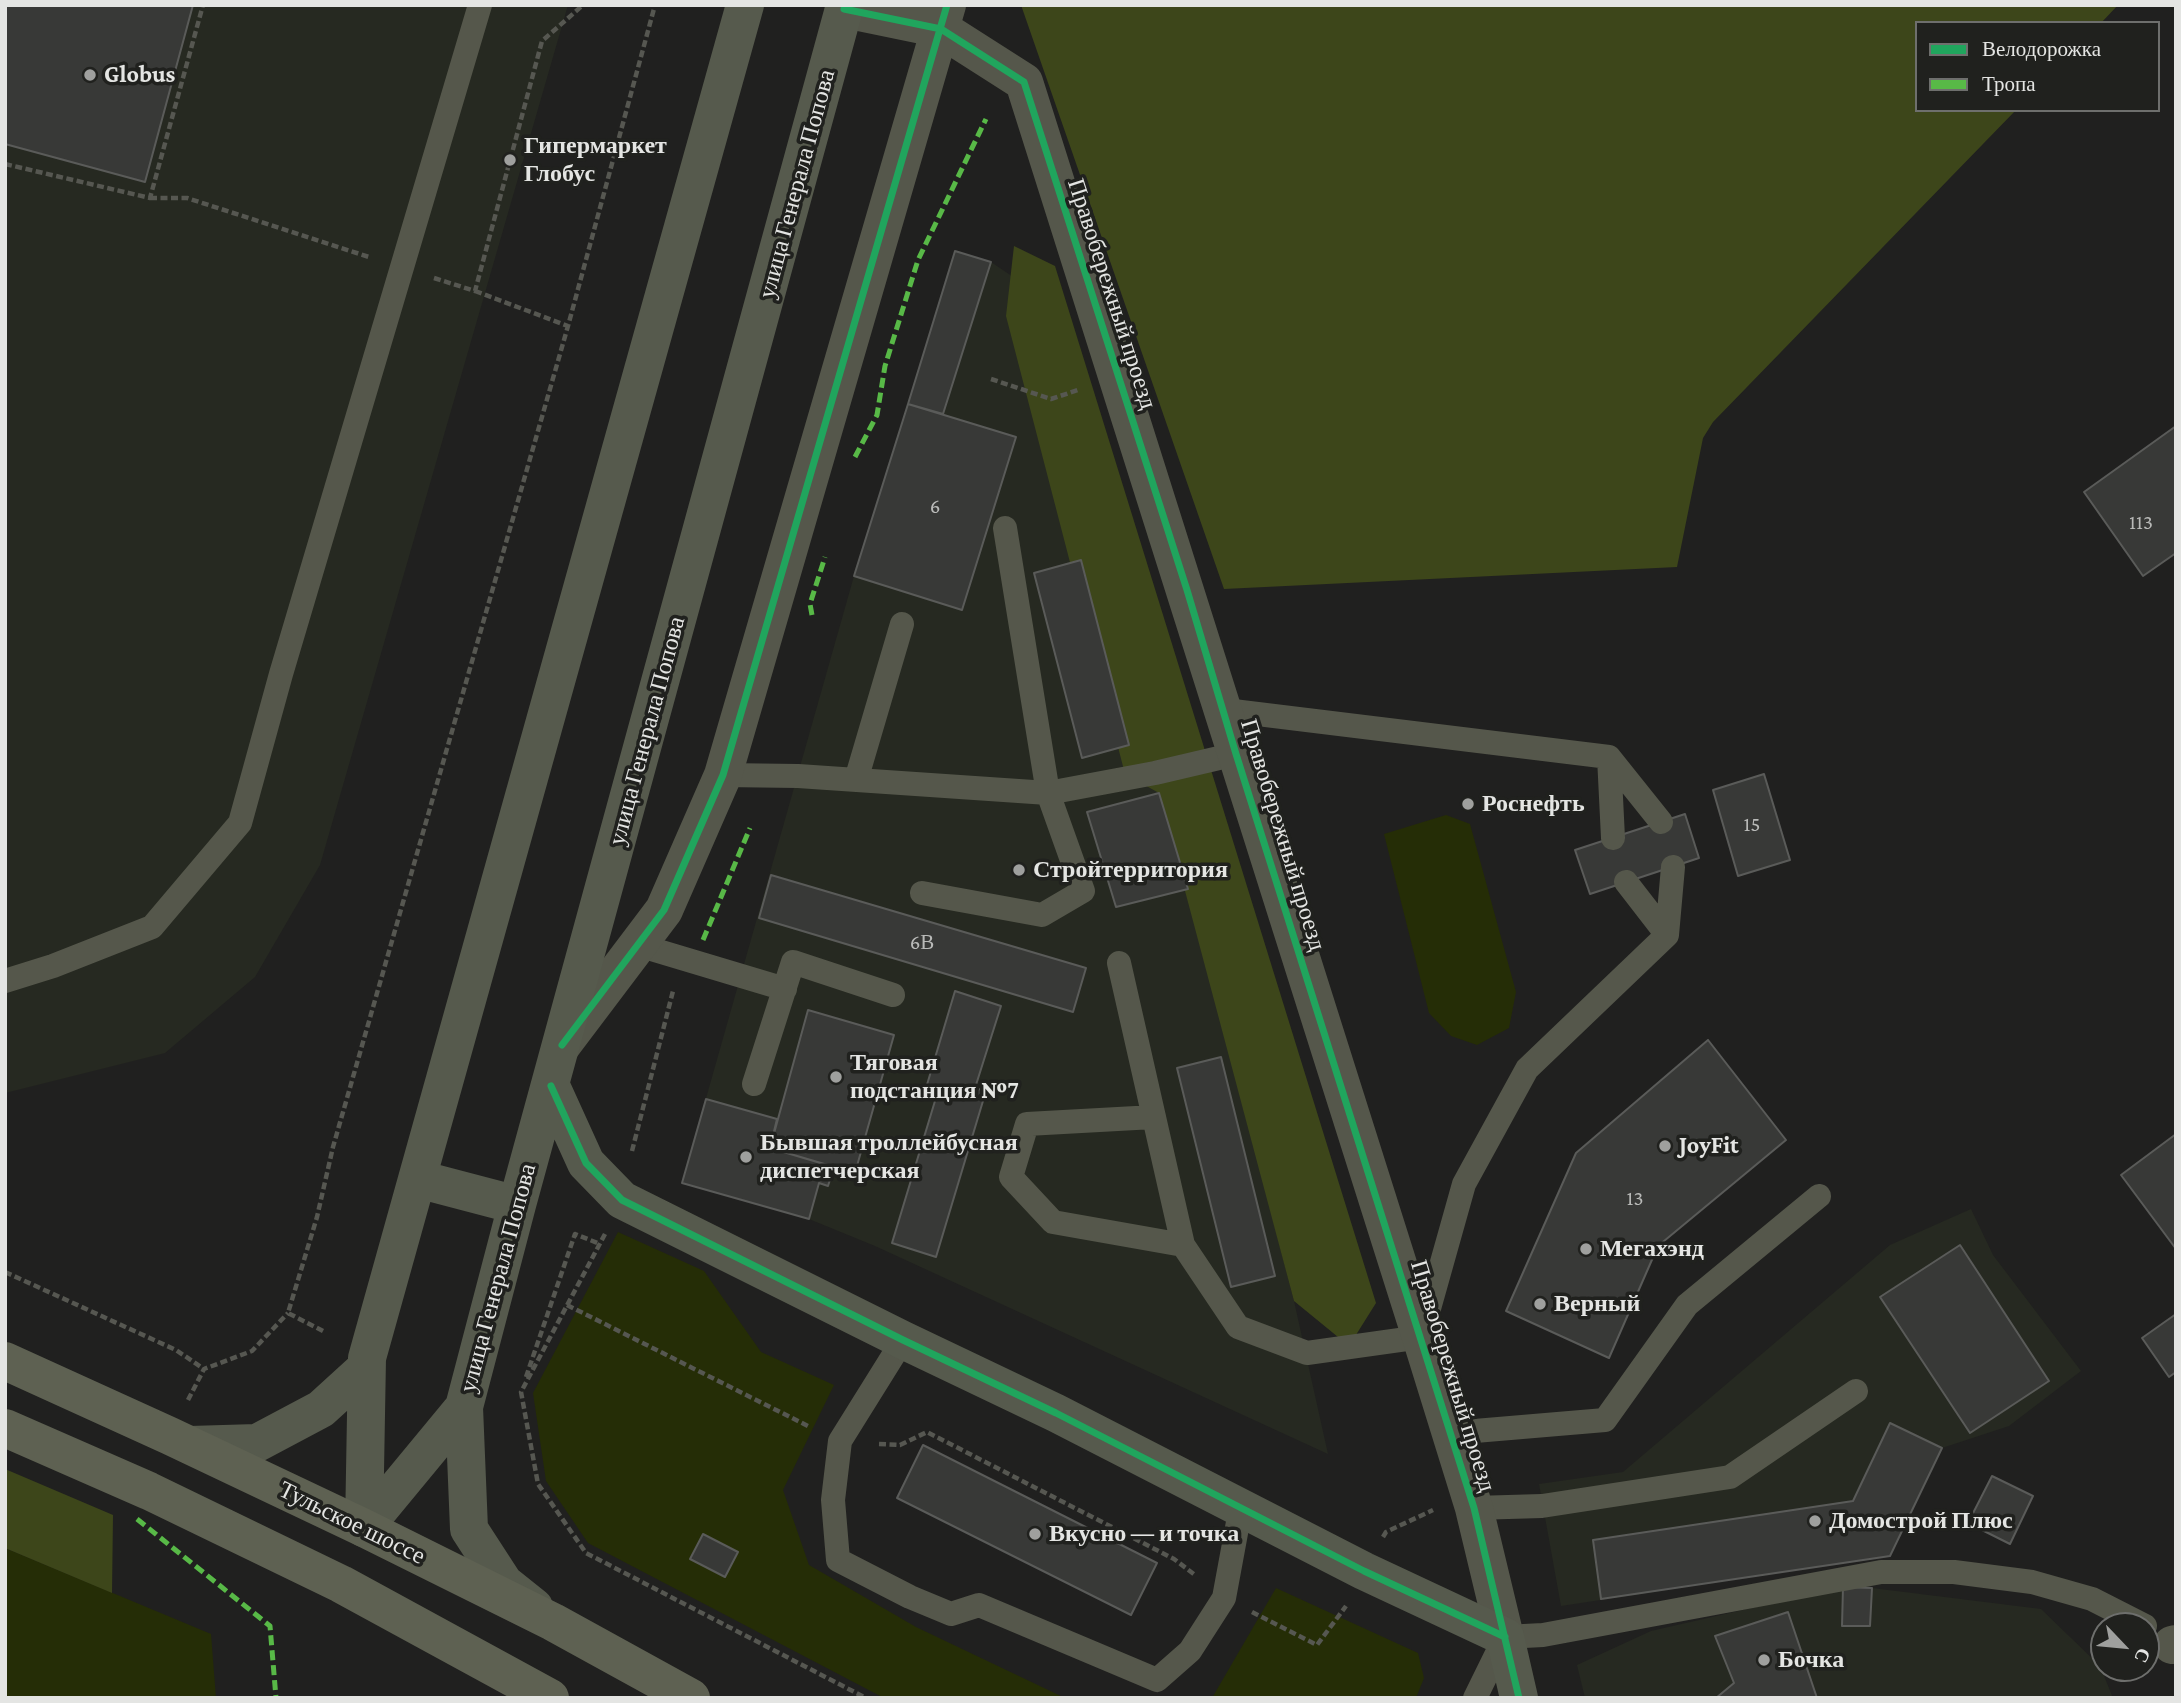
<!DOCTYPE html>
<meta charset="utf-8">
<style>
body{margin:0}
#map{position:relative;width:2181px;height:1703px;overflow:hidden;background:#20201f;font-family:"Crimson Pro",serif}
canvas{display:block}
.frame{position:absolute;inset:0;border:7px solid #e4e5e3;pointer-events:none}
.legend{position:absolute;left:1915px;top:21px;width:245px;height:91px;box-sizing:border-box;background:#20211e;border:2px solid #6e6f6d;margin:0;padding:9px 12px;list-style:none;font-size:21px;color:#e4e5e3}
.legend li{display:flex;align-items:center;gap:14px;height:35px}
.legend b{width:35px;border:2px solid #6e6f6d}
.north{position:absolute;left:2090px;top:1612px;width:70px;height:70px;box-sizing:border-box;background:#20211e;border:2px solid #6e6f6d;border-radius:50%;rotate:116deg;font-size:19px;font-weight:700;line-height:28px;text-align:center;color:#e4e5e3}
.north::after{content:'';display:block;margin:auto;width:24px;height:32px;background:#9fa09e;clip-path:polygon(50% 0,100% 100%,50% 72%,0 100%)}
</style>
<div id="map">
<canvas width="2181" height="1703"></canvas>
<div class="frame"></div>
<ul class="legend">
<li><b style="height:9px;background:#20a55d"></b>Велодорожка</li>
<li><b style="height:9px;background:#58b947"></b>Тропа</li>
</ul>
<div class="north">С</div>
</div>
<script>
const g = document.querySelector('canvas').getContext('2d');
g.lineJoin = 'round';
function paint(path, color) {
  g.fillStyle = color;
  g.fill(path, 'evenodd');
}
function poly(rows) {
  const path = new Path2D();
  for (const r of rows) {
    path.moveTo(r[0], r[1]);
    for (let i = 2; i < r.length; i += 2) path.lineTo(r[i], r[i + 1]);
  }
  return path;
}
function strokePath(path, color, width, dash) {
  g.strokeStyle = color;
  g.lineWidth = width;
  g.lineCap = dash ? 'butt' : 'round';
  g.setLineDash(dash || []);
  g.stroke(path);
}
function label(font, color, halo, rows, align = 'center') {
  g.font = font + ' "Crimson Pro",serif';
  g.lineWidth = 7;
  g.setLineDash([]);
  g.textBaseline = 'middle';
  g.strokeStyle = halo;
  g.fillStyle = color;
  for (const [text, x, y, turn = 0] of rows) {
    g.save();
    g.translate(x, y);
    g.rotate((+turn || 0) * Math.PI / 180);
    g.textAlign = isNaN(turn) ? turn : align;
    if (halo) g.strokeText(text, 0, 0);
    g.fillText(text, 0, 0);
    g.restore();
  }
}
paint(poly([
 [5,5,568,5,320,865,255,977,165,1053,5,1093],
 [955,251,991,262,1028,287,1188,889,1294,1301,1328,1454,875,1246,809,1219,682,1183,854,576],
 [1971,1209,1993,1255,2081,1371,2009,1426,1942,1448,1890,1556,1561,1606,1539,1484,1623,1472,1890,1245],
 [1843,1587,1872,1588,2041,1609,2100,1666,2113,1698,1585,1698,1577,1665,1651,1631]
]), '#262921');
paint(poly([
 [1446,815,1470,824,1516,992,1509,1028,1477,1045,1451,1036,1429,1013,1384,834],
 [618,1232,704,1271,761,1352,834,1385,783,1490,809,1565,916,1627,1065,1698,884,1698,588,1543,546,1481,533,1393],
 [5,1548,211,1634,216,1698,5,1698],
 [1276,1588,1418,1653,1424,1678,1416,1698,1212,1698]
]), '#252d06');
paint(poly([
 [1021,5,2118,5,2101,23,1917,23,1917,110,2016,110,1713,422,1703,438,1677,567,1224,589],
 [1014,246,1055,266,1376,1303,1349,1346,1294,1301,1159,793,1125,774,1006,316],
 [5,1469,113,1515,112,1593,5,1548]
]), '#3d461a');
const building = poly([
 [5,5,193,5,145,182,5,144,5,5],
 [955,251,991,262,943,414,908,404,955,251],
 [908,404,1016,437,962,610,854,576,908,404],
 [2176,426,2176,553,2143,576,2084,492,2176,426],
 [1081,560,1129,745,1082,758,1034,573,1081,560],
 [1764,774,1790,860,1738,876,1713,790,1764,774],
 [1159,793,1188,889,1116,907,1087,812,1159,793],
 [1685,814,1699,858,1590,894,1575,850,1685,814],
 [771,875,1086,968,1073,1012,759,918,771,875],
 [955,991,1001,1006,975,1088,986,1091,936,1257,892,1243,938,1091,926,1088,955,991],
 [808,1010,894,1035,855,1173,770,1148,808,1010],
 [1708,1040,1786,1140,1658,1246,1609,1358,1506,1311,1576,1153,1708,1040],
 [1221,1057,1275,1276,1231,1287,1177,1068,1221,1057],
 [706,1099,777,1119,770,1148,834,1167,828,1186,819,1183,809,1219,682,1183,706,1099],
 [2176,1134,2176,1249,2121,1175,2176,1134],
 [1960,1245,2049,1381,1970,1433,1880,1297,1960,1245],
 [2176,1314,2176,1372,2169,1377,2142,1338,2176,1314],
 [1890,1423,1942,1448,1890,1556,1601,1599,1593,1540,1853,1501,1890,1423],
 [923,1445,1157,1563,1131,1615,897,1498,923,1445],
 [1992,1476,2033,1496,2010,1544,1968,1523,1992,1476],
 [703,1534,738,1552,725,1577,690,1559,703,1534],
 [1843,1587,1872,1588,1870,1626,1842,1626,1843,1587],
 [1788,1612,1817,1698,1716,1698,1734,1683,1715,1636,1788,1612]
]);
paint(building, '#383937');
strokePath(building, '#5a5b59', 2);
strokePath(poly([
 [5,164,150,198,203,5],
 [150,198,187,198,369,257],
 [434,278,475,291,542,41,583,5],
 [475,291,568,326],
 [991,379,1051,399,1078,390],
 [632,1151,673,991],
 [605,1234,521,1392,538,1484,586,1553,866,1698],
 [5,1272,176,1350,204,1369],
 [567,1305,810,1427],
 [323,1331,288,1313,317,1217,333,1147,568,326,655,5],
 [526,1377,575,1234,600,1244],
 [188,1400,204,1369,252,1351,288,1313],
 [879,1444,900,1445,927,1432,1174,1559,1195,1575],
 [1383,1537,1386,1532,1433,1510],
 [1252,1612,1317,1645,1346,1606]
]), '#565751', 4.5, [7, 3.5]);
strokePath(poly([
 [1225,710,1609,757,1613,838],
 [1609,757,1661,822],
 [723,775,798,776,1048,793,1005,528],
 [856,780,902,624],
 [922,893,1042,915,1083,891,1048,793,1155,773,1236,754],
 [1667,935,1673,867],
 [638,945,785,989],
 [1119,963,1183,1245,1238,1327,1307,1353,1421,1337,1464,1184,1527,1069,1667,935,1626,882],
 [5,981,53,966,152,927,240,823,281,674,480,5],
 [754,1084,793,962,893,995],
 [1154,1117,1027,1124,1011,1177,1053,1222,1183,1245],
 [903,1340,840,1441,833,1500,838,1560,910,1597,951,1614,979,1605,1157,1680,1190,1651,1224,1598,1241,1506],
 [1451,1433,1605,1420,1687,1305,1819,1196],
 [1474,1508,1542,1506,1730,1477,1856,1391],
 [1475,1698,1505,1637,1543,1635,1881,1572,1954,1572,2032,1582,2092,1599,2145,1626]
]), '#55574b', 24);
strokePath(poly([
 [844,9,941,29,1024,82,1421,1337,1474,1508,1505,1637],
 [562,1045,664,910,723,775,947,5],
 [2172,1645,2176,1644]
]), '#55574b', 38);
strokePath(poly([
 [551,1086,586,1163,622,1200,903,1340,1056,1413,1364,1571,1505,1637,1519,1698],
 [418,1179,517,1205],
 [464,1407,469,1529,504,1583,534,1607],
 [190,1445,257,1443,321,1409,366,1368],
 [364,1528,464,1407,517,1205,845,5],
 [364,1528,367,1358,745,5]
]), '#565a4d', 38);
strokePath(poly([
 [5,1361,170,1436,364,1528,553,1622,691,1698],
 [5,1428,149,1491,341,1584,550,1698]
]), '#5e6152', 38);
strokePath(poly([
 [855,457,877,415,885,366,918,260,986,119],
 [812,615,810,604,825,557],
 [703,940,750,828],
 [137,1519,270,1626,276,1698]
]), '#58b947', 5, [10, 5]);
strokePath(poly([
 [844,9,941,29,1024,82,1187,590,1236,754,1474,1508,1519,1698],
 [562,1045,664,910,723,775,947,5],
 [551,1086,586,1163,622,1200,903,1340,1056,1413,1364,1571,1505,1637]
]), '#20a55d', 7);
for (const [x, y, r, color] of [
 [90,75,7,"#9fa09e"],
 [510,160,7,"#9fa09e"],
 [1468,804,7,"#9fa09e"],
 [1019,870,7,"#9fa09e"],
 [836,1077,7,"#9fa09e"],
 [1665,1146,7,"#9fa09e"],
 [746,1157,7,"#9fa09e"],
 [1586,1249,7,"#9fa09e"],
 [1540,1304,7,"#9fa09e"],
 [1815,1521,7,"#9fa09e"],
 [1035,1534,7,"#9fa09e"],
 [1764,1660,7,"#9fa09e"]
]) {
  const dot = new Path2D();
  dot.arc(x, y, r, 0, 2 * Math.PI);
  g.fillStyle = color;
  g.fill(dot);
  strokePath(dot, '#20211e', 2.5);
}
label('21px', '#b9bab8', null, [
 ["6",935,507],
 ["113",2141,523],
 ["15",1752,825],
 ["6В",922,943],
 ["13",1635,1199]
]);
label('bold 24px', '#e4e5e3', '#20211e', [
 ["Globus",104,75],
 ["Гипермаркет",524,146],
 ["Глобус",524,174],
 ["Роснефть",1482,804],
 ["Стройтерритория",1033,870],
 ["Тяговая",850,1063],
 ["подстанция №7",850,1091],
 ["Бывшая троллейбусная",760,1143],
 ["диспетчерская",760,1171],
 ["JoyFit",1679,1146],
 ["Мегахэнд",1600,1249],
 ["Верный",1554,1304],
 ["Домострой Плюс",1829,1521],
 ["Вкусно — и точка",1049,1534],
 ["Бочка",1778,1660]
], 'left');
label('24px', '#e4e5e3', '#20211e', [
 ["улица Генерала Попова",797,184,-75],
 ["Правобережный проезд",1112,294,72],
 ["улица Генерала Попова",647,731,-75],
 ["Правобережный проезд",1283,835,73],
 ["улица Генерала Попова",498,1278,-75],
 ["Правобережный проезд",1453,1376,73],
 ["Тульское шоссе",352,1523,26]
]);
</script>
